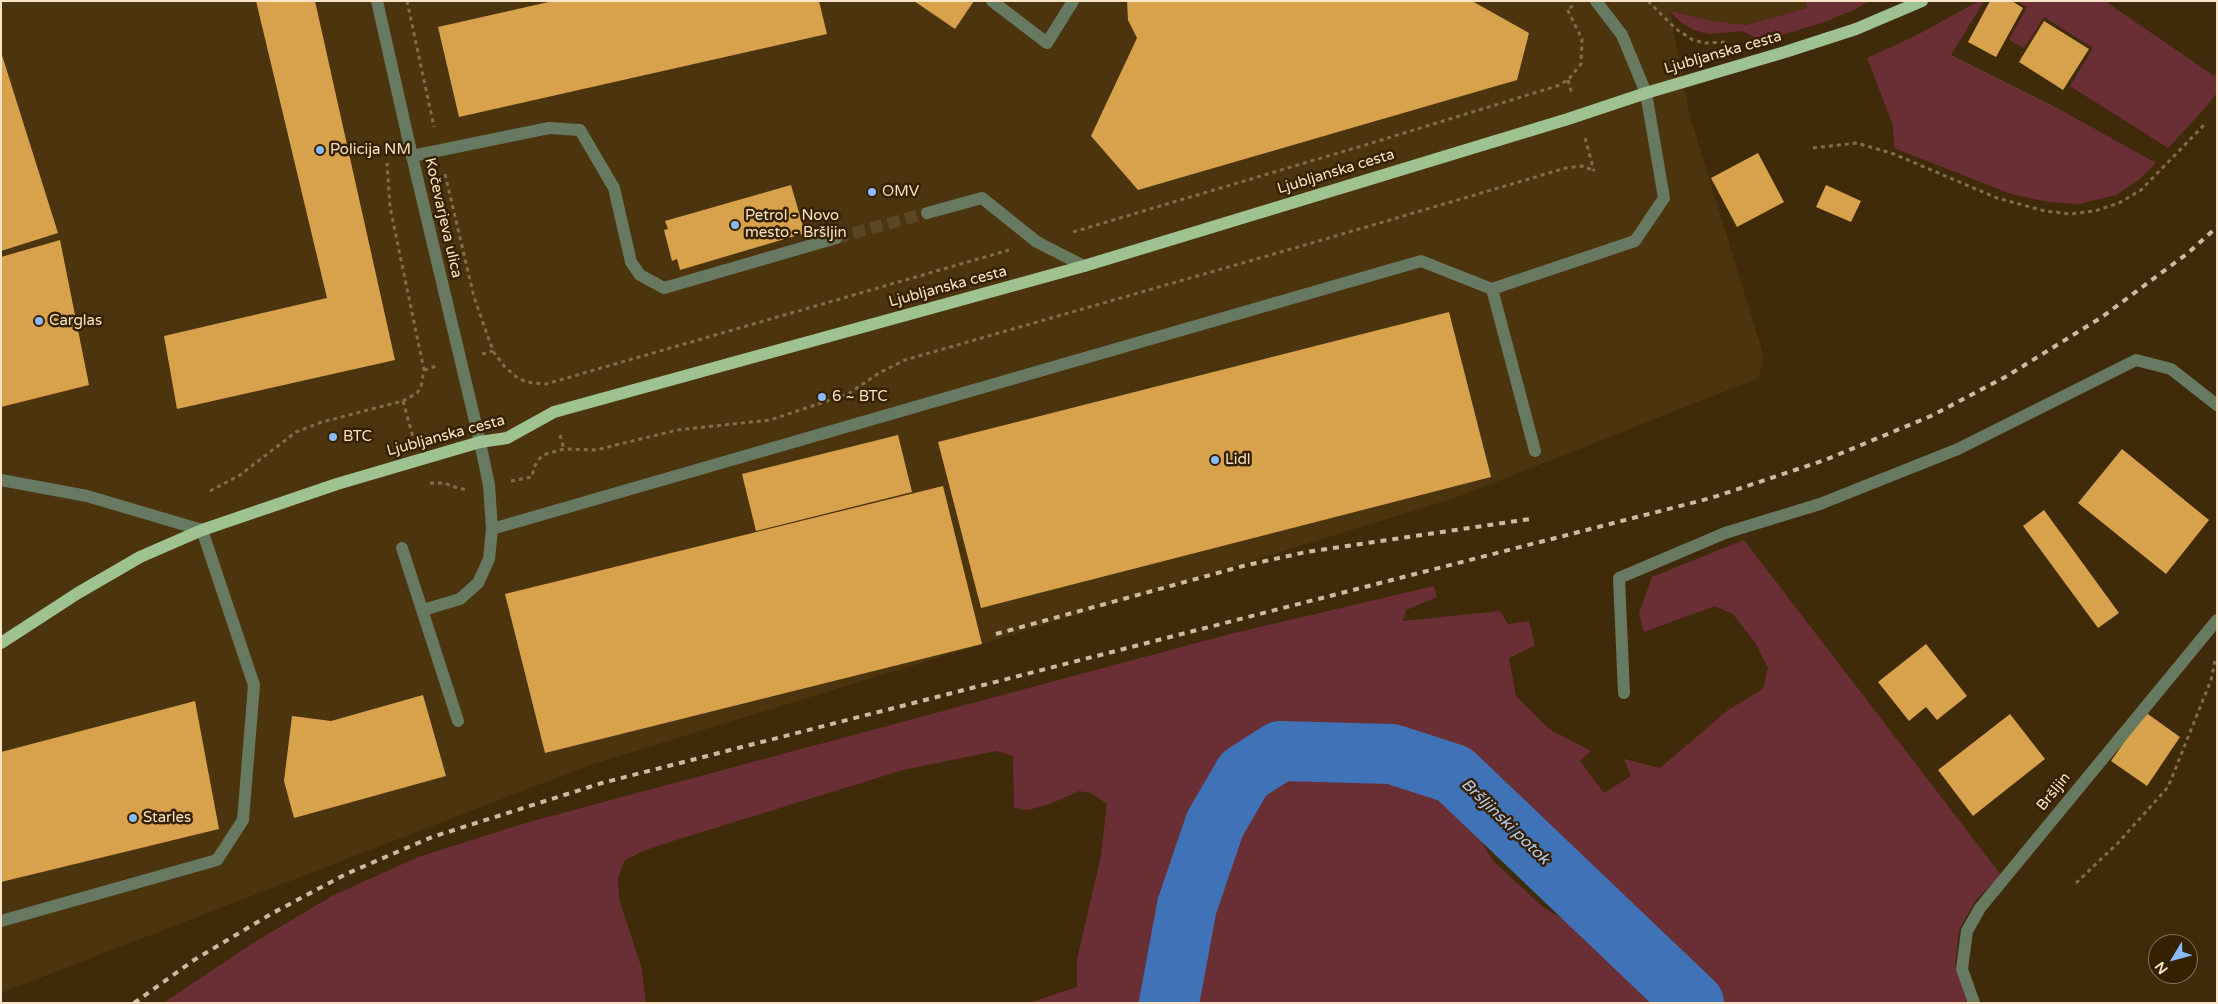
<!DOCTYPE html>
<meta charset="utf-8">
<style>
body{margin:0}
#map{position:relative;width:2218px;height:1004px;overflow:hidden;background:#3f2b09;font-family:"Varela Round",sans-serif}
canvas{display:block}
.frame{position:absolute;inset:0;border:2px solid #f9e4c5;pointer-events:none}
.north{position:absolute;left:2148px;top:934px;width:50px;height:50px;box-sizing:border-box;background:#352100;border:1px solid #836f4f;border-radius:50%;rotate:233deg;font-size:14px;font-weight:700;line-height:20px;text-align:center;color:#f9e4c5}
.north::after{content:'';display:block;margin:auto;width:18px;height:22px;background:#8abafc;clip-path:polygon(50% 0,100% 100%,50% 72%,0 100%)}
</style>
<div id="map">
<canvas width="2218" height="1004"></canvas>
<div class="frame"></div>
<div class="north">N</div>
</div>
<script>
const g = document.querySelector('canvas').getContext('2d');
g.lineJoin = 'round';
function paint(path, color) {
  g.fillStyle = color;
  g.fill(path, 'evenodd');
}
function poly(rows) {
  const path = new Path2D();
  for (const r of rows) {
    path.moveTo(r[0], r[1]);
    for (let i = 2; i < r.length; i += 2) path.lineTo(r[i], r[i + 1]);
  }
  return path;
}
function strokePath(path, color, width, dash) {
  g.strokeStyle = color;
  g.lineWidth = width;
  g.lineCap = dash ? 'butt' : 'round';
  g.setLineDash(dash || []);
  g.stroke(path);
}
function label(font, color, halo, rows, align = 'center') {
  g.font = font + ' "Varela Round",sans-serif';
  g.lineWidth = 5;
  g.setLineDash([]);
  g.textBaseline = 'middle';
  g.strokeStyle = halo;
  g.fillStyle = color;
  for (const [text, x, y, turn = 0] of rows) {
    g.save();
    g.translate(x, y);
    g.rotate((+turn || 0) * Math.PI / 180);
    g.textAlign = isNaN(turn) ? turn : align;
    if (halo) g.strokeText(text, 0, 0);
    g.fillText(text, 0, 0);
    g.restore();
  }
}
paint(poly([
 [1,1,1805,1,1807,8,1746,25,1712,21,1670,12,1690,116,1764,357,1759,378,1455,498,587,766,1,993]
]), '#4b340e');
paint(poly([
 [1805,1,1869,1,1856,9,1827,21,1770,39,1760,40,1742,31,1709,34,1694,30,1679,21,1670,11,1712,21,1746,25,1807,8],
 [1979,1,1984,1,1951,55,2059,109,2156,163,2140,179,2116,195,2079,204,2048,202,2011,194,1894,148,1893,125,1867,58,1915,36],
 [2016,1,2105,1,2214,76,2217,72,2217,93,2205,108,2168,148,2070,86,2093,48,2044,17,2024,48,2009,40,2027,7],
 [1744,540,2001,875,1975,901,1959,930,1955,965,1967,1003,1725,1003,1644,932,1586,891,1519,839,1478,778,1446,752,1406,741,1348,733,1278,736,1240,757,1230,768,1183,866,1159,1003,1029,1003,1077,987,1077,959,1101,856,1107,804,1091,793,1079,791,1050,804,1028,810,1014,808,1013,756,996,751,903,770,673,841,643,851,625,860,618,877,619,899,642,969,646,1003,163,1003,253,943,332,896,418,857,529,822,1230,634,1434,586,1437,597,1406,610,1403,621,1500,611,1508,624,1529,621,1535,645,1509,658,1516,696,1549,729,1591,751,1580,761,1604,793,1631,776,1624,759,1660,768,1728,710,1763,689,1768,668,1756,644,1733,614,1715,606,1644,632,1639,613,1652,577],
 [1297,763,1352,763,1403,769,1455,798,1493,861,1543,907,1620,953,1652,988,1669,1003,1181,1003,1186,965,1200,910,1235,820,1265,778]
]), '#6a2f34');
strokePath(poly([
 [1169,1003,1187,906,1215,824,1244,774,1280,751,1392,754,1454,774,1694,1003]
]), '#3f72b6', 60);
paint(poly([
 [256,1,315,1,395,360,177,409,164,336,327,298],
 [553,1,819,1,827,34,459,117,438,27],
 [914,1,974,1,955,29],
 [1127,1,1472,1,1529,33,1517,80,1138,190,1091,136,1137,38,1128,20],
 [1990,1,2012,1,2023,8,1996,57,1968,42],
 [2044,21,2089,49,2063,90,2019,62],
 [1,52,58,233,1,251],
 [1758,153,1784,202,1737,227,1711,178],
 [791,185,805,233,680,270,677,259,672,261,664,230,668,229,665,221],
 [1826,185,1861,201,1851,222,1816,207],
 [60,240,89,385,1,407,1,257],
 [1449,312,1491,477,981,608,938,442],
 [898,435,912,492,756,531,742,474],
 [2122,449,2209,520,2166,574,2078,503],
 [943,486,982,644,545,753,505,594],
 [2044,510,2119,613,2098,628,2023,526],
 [1926,644,1967,696,1937,720,1926,707,1909,721,1878,682],
 [423,695,446,776,294,818,284,781,292,716,331,721],
 [195,701,219,829,1,882,1,752],
 [2145,712,2180,737,2147,786,2111,761],
 [2010,714,2045,759,1973,816,1938,770]
]), '#d8a24c');
strokePath(poly([
 [836,238,927,213]
]), '#5b4725', 12, [12, 6]);
strokePath(poly([
 [407,1,434,127],
 [1648,1,1676,29,1693,40,1705,43,1725,42],
 [1568,80,1572,94],
 [1585,138,1594,171],
 [1813,148,1857,143,1894,154,1997,198,2045,211,2070,214,2095,211,2119,203,2141,190,2204,125],
 [445,174,474,297,493,351,504,366,519,379,532,383,546,384,1009,250],
 [1073,232,1365,145,1557,86,1568,80,1581,64,1582,39,1567,9,1573,6],
 [482,354,493,351],
 [424,370,437,366],
 [403,401,413,437],
 [560,435,564,449],
 [511,481,532,477,534,467,540,458,546,454,564,449,596,450,677,430,770,420,848,394,879,373,905,360,1305,245,1566,168,1582,166,1595,171],
 [430,483,444,483,460,489,465,489],
 [210,491,240,475,296,432,322,422,403,401,417,393,421,387,424,370,390,207,387,163],
 [2076,883,2118,843,2168,787,2211,680,2215,661]
]), '#816c4b', 3, [4, 4]);
strokePath(poly([
 [377,1,412,156,480,442,489,485,492,529,1421,261,1492,289,1635,241,1664,198,1646,93,1622,35,1596,1],
 [992,1,1047,43,1073,1],
 [412,156,549,128,580,130,614,188,631,262,640,275,664,288,836,238],
 [927,213,982,198,1037,242,1084,266],
 [1492,289,1535,451],
 [1,480,87,496,202,530,254,685,243,820,217,860,1,921],
 [402,548,458,721],
 [423,610,460,599,478,583,489,559,492,529],
 [1624,693,1619,578,1725,533,1820,504,1958,449,2136,360,2171,369,2217,405],
 [1974,1003,1962,969,1967,931,1980,908,2217,620]
]), '#687961', 12);
strokePath(poly([
 [1,643,78,593,140,557,202,530,337,484,480,442,507,438,554,412,1084,266,1568,119,1646,93,1785,52,1856,29,1922,1]
]), '#9fc390', 12);
strokePath(poly([
 [996,634,1243,566,1306,552,1530,519],
 [134,1003,194,960,271,914,346,874,432,837,602,783,1711,498,1825,460,1931,416,2007,376,2102,317,2188,253,2217,227]
]), '#cfba9b', 4, [6, 6]);
for (const [x, y, r, color] of [
 [320,150,5,"#8abafc"],
 [872,192,5,"#8abafc"],
 [735,225,5,"#8abafc"],
 [39,321,5,"#8abafc"],
 [822,397,5,"#8abafc"],
 [333,437,5,"#8abafc"],
 [1215,460,5,"#8abafc"],
 [133,818,5,"#8abafc"]
]) {
  const dot = new Path2D();
  dot.arc(x, y, r, 0, 2 * Math.PI);
  g.fillStyle = color;
  g.fill(dot);
  strokePath(dot, '#352100', 2);
}
label('15px', '#f9e4c5', '#352100', [
 ["Ljubljanska cesta",1723,53,-16],
 ["Ljubljanska cesta",1336,172,-17],
 ["Kočevarjeva ulica",443,218,77],
 ["Ljubljanska cesta",948,287,-15],
 ["Ljubljanska cesta",446,436,-15],
 ["Bršljin",2054,792,-51]
]);
label('15px', '#f9e4c5', '#352100', [
 ["Policija NM",330,150],
 ["OMV",882,192],
 ["Petrol - Novo",745,216],
 ["mesto - Bršljin",745,233],
 ["Carglas",49,321],
 ["6 ~ BTC",832,397],
 ["BTC",343,437],
 ["Lidl",1225,460],
 ["Starles",143,818]
], 'left');
label('italic 16px', '#b3cef3', '#352100', [
 ["Bršljinski potok",1505,822,44]
]);
</script>
